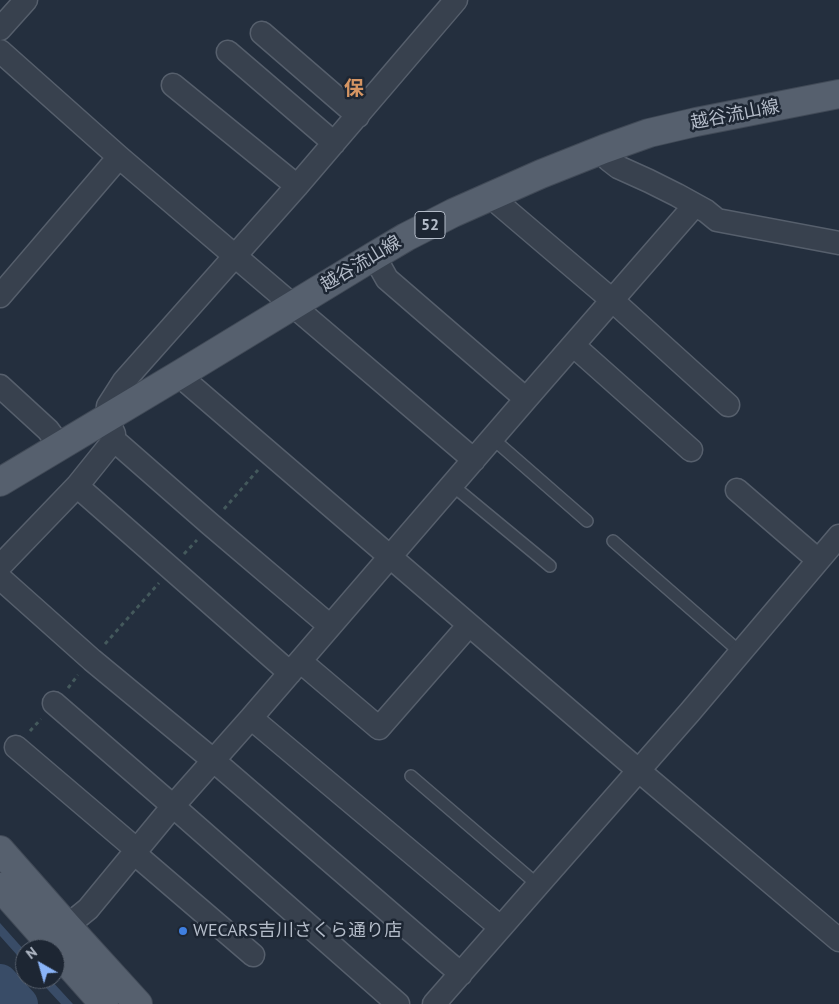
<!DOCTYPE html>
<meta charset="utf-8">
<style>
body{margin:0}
#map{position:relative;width:839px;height:1004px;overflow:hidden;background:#242f3e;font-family:"PT Sans",sans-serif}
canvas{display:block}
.north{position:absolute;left:15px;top:939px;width:50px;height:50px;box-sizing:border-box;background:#1d2633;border:1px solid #59626f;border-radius:50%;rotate:322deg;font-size:14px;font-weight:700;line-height:20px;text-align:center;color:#b4bcc9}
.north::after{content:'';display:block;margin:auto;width:18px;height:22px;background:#8ab4f8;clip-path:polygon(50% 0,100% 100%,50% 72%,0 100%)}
</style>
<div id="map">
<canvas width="839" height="1004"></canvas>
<div class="north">N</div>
</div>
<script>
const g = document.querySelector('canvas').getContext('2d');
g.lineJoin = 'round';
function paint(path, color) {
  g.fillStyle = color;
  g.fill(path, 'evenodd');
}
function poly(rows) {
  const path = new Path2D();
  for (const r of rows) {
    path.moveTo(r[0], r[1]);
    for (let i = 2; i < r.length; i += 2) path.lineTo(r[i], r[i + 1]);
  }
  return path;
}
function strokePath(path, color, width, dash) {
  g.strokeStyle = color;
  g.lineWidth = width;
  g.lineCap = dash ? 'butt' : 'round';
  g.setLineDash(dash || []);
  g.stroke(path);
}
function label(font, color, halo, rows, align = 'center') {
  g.font = font + ' "PT Sans","Noto Sans JP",sans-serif';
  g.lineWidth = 5;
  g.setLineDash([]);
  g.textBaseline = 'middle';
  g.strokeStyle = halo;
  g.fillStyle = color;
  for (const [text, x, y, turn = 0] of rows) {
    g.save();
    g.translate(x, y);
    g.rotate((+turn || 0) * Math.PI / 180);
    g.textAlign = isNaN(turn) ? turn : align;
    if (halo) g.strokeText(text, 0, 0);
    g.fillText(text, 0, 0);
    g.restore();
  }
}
paint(poly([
 [0,923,25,951,25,964,0,936],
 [38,979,50,979,73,1004,61,1004]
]), '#394c67');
strokePath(poly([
 [0,982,20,1004]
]), '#394c67', 36);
const lane = poly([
 [492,438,587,521],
 [452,485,550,566],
 [613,541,740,652],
 [411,776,538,885]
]);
const street = poly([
 [0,29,26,0],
 [262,33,358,116],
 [0,51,119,157,474,460],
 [228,52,334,143],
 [173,85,297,186],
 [604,149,609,160,618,167,649,181,677,195,706,211,717,220,839,243],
 [491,197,612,300,728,405],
 [374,256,387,279,526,399],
 [0,296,119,157],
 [573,345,691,450],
 [182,373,188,383,638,770,839,940],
 [0,386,48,430,60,446],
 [114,440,210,524,330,626],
 [77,486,290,673],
 [737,490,818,560],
 [0,566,77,486,114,440,114,434,107,418,108,406,124,381,297,186,456,0],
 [0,578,92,660,213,760,461,974],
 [300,661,379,728,469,625],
 [54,703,173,806,398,1004],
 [251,718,500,927],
 [16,747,137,850],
 [134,853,253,955],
 [67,926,88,909,173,806,251,718,526,399,695,205],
 [434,1004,538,885,690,712,839,536]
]);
const primary = poly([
 [0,482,182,373,374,256,406,237,453,213,541,174,604,149,649,133,696,122,839,94],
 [0,850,67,926,138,1004],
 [0,887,104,1004]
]);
strokePath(lane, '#565f6c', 14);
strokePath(street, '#565f6c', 25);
strokePath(primary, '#414a57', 30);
strokePath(poly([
 [224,509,258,470],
 [184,554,197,540],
 [105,644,159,583],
 [68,688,78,675],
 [30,731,41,719]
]), '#44595c', 3, [4, 4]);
strokePath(lane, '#38414e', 11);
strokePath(street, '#38414e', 22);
strokePath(primary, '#56606e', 28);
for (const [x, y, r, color] of [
 [183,931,5,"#3f7fe0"]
]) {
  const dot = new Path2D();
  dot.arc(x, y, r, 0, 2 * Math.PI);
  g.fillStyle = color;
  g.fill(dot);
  strokePath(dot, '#1d2633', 2);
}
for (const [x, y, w] of [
 [430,225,30]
]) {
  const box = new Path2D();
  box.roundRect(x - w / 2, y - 13.5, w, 27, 4);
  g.fillStyle = '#1d2633';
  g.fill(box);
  strokePath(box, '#b4bcc9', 1);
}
label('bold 16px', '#b4bcc9', null, [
 ["52",430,225]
]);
label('18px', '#b4bcc9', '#1d2633', [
 ["越谷流山線",735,115,-11],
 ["越谷流山線",361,264,-31]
]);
label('18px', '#b4bcc9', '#1d2633', [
 ["WECARS吉川さくら通り店",193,931]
], 'left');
label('bold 20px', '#d59563', '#1d2633', [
 ["保",354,89]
]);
</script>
